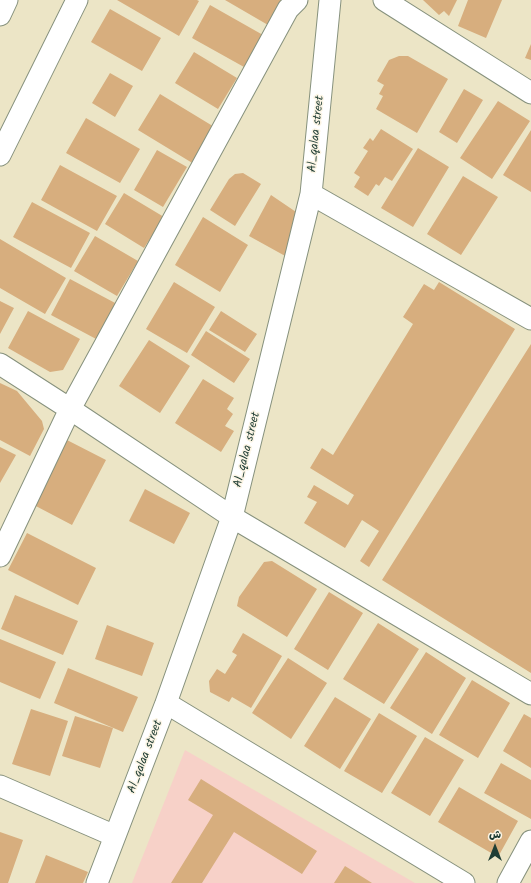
<!DOCTYPE html>
<meta charset="utf-8">
<style>
body{margin:0}
#map{position:relative;width:531px;height:883px;overflow:hidden;background:#ece5c6;font-family:Kalam,"Playpen Sans Arabic",sans-serif}
canvas{display:block}
.north{position:absolute;left:475px;top:827px;width:40px;height:40px;-webkit-text-stroke:3px #fcf5e5;paint-order:stroke;rotate:0deg;font-size:11px;font-weight:700;line-height:16px;text-align:center;color:#1f3d34}
.north::after{content:'';display:block;margin:auto;width:14px;height:18px;background:#1f3d34;clip-path:polygon(50% 0,100% 100%,50% 72%,0 100%)}
</style>
<div id="map">
<canvas width="531" height="883"></canvas>
<div class="north">ش</div>
</div>
<script>
const g = document.querySelector('canvas').getContext('2d');
g.lineJoin = 'round';
function paint(path, color) {
  g.fillStyle = color;
  g.fill(path, 'evenodd');
}
function poly(rows) {
  const path = new Path2D();
  for (const r of rows) {
    path.moveTo(r[0], r[1]);
    for (let i = 2; i < r.length; i += 2) path.lineTo(r[i], r[i + 1]);
  }
  return path;
}
function strokePath(path, color, width, dash) {
  g.strokeStyle = color;
  g.lineWidth = width;
  g.lineCap = dash ? 'butt' : 'round';
  g.setLineDash(dash || []);
  g.stroke(path);
}
function label(font, color, halo, rows, align = 'center') {
  g.font = font + ' Kalam,sans-serif';
  g.lineWidth = 3;
  g.setLineDash([]);
  g.textBaseline = 'middle';
  g.strokeStyle = halo;
  g.fillStyle = color;
  for (const [text, x, y, turn = 0] of rows) {
    g.save();
    g.translate(x, y);
    g.rotate((+turn || 0) * Math.PI / 180);
    g.textAlign = isNaN(turn) ? turn : align;
    if (halo) g.strokeText(text, 0, 0);
    g.fillText(text, 0, 0);
    g.restore();
  }
}
paint(poly([
 [185,750,415,883,132,883]
]), '#f7d1c8');
paint(poly([
 [117,0,197,0,199,1,179,36],
 [225,0,283,0,268,25],
 [423,0,457,0,449,16,444,11,439,15],
 [468,0,502,0,486,38,458,26],
 [210,5,263,35,244,67,192,38],
 [110,9,161,38,142,71,91,42],
 [531,44,531,60,525,58],
 [194,52,237,78,218,109,175,83],
 [399,56,408,56,448,79,417,133,376,109,383,96,379,94,384,85,377,81,389,60],
 [110,73,133,86,115,117,92,103],
 [464,89,483,100,457,143,439,132],
 [160,94,216,128,194,164,138,130],
 [498,101,530,121,492,179,460,158],
 [86,118,140,149,120,183,66,153],
 [381,129,413,149,392,181,385,177,379,186,376,184,368,196,354,187,360,177,354,173,368,151,363,148,370,138,373,141],
 [531,130,531,192,503,175],
 [418,148,449,167,413,227,381,208],
 [157,150,187,167,163,207,134,190],
 [60,165,117,196,97,231,41,200],
 [243,173,261,184,235,226,210,210,229,179,235,174],
 [463,176,498,197,461,255,427,234],
 [124,193,164,217,144,248,105,224],
 [271,195,299,214,287,257,249,236],
 [32,202,90,233,71,268,13,237],
 [203,217,248,245,220,292,175,265],
 [95,236,138,261,117,296,74,271],
 [0,239,66,278,45,314,0,288],
 [70,279,117,304,98,340,51,315],
 [174,282,215,307,187,353,146,329],
 [439,282,515,329,369,567,360,561,379,531,362,520,345,548,304,523,317,502,307,497,314,485,348,505,354,495,310,468,322,448,333,455,413,324,403,317,424,284,434,290],
 [0,301,14,308,0,334],
 [28,311,80,339,63,370,50,372,8,348],
 [221,311,257,334,245,352,209,330],
 [206,331,250,359,234,383,191,355],
 [149,340,190,366,160,413,119,386],
 [531,344,531,673,382,580],
 [203,379,234,398,227,409,233,414,225,426,234,431,221,452,175,423],
 [0,383,17,391,42,421,44,429,30,456,0,440],
 [65,439,106,460,72,525,32,504],
 [0,447,16,455,0,483],
 [145,489,190,513,174,544,129,521],
 [27,533,96,568,78,605,8,570],
 [272,561,317,589,287,637,237,606,239,597,264,562],
 [329,592,363,613,328,670,294,649],
 [15,595,78,621,63,655,1,629],
 [378,623,419,649,384,704,343,679],
 [107,625,154,643,142,676,95,659],
 [243,633,282,656,251,708,232,697,229,702,210,692,209,681,217,669,225,674,237,655,232,652],
 [0,639,56,662,40,699,0,682],
 [426,652,466,678,432,734,390,708],
 [288,658,327,683,291,739,252,713],
 [68,668,138,697,123,732,54,703],
 [472,680,510,703,478,758,439,735],
 [335,697,371,719,340,769,304,746],
 [31,709,68,721,50,776,12,764],
 [379,713,417,736,382,793,344,771],
 [524,714,531,718,531,768,503,751],
 [75,716,113,728,100,768,62,756],
 [425,737,464,760,430,816,391,793],
 [501,763,531,780,531,819,484,793],
 [201,779,317,851,302,874,234,832,202,883,171,883,213,815,188,800],
 [459,787,518,821,498,857,438,822],
 [0,832,23,840,8,883,0,883],
 [46,855,88,872,83,883,35,883],
 [345,866,372,883,334,883]
]), '#d7ae7e');
const minor = poly([
 [384,0,531,93],
 [0,15,7,0],
 [0,155,77,0],
 [311,194,531,319],
 [0,364,70,409,232,517,531,694],
 [0,556,70,409,288,9,297,0],
 [166,703,464,883],
 [0,786,115,836],
 [97,883,166,703,232,517,311,194,330,0],
 [508,883,531,841]
]);
strokePath(minor, '#86917d', 23);
strokePath(minor, '#fff', 21);
label('12px', '#1f3d34', '#fcf5e5', [
 ["Al_qalaa street",317,134,-84],
 ["Al_qalaa street",248,450,-76],
 ["Al_qalaa street",146,757,-69]
]);
</script>
